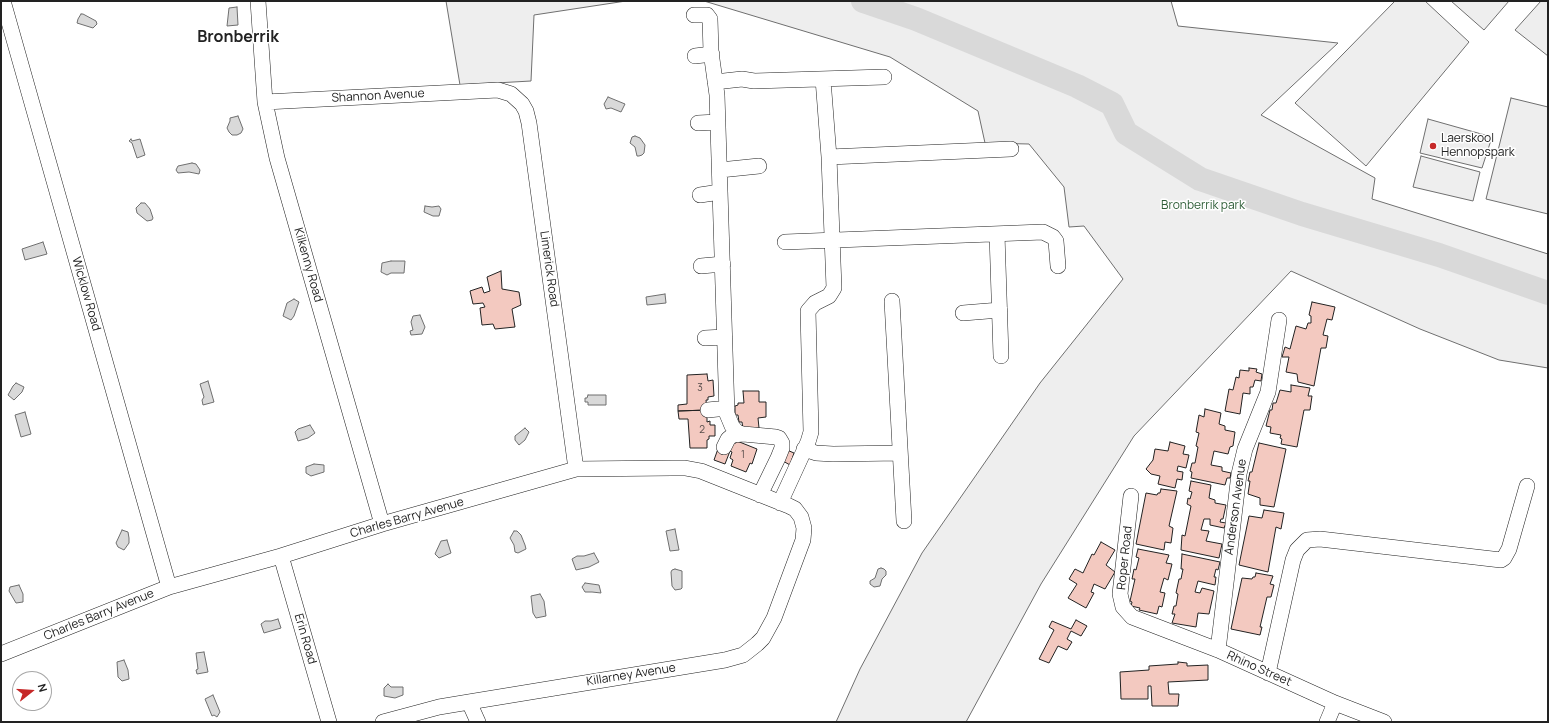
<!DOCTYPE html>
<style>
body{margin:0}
#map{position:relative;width:1549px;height:723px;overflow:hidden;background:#fff;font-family:Manrope,sans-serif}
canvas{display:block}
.frame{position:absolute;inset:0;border:2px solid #222;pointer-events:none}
.north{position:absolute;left:12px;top:671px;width:40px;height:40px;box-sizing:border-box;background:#fff;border:1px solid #a7a7a7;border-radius:50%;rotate:73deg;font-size:11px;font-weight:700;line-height:16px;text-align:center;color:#222}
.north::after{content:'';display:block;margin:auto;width:14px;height:18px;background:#c62828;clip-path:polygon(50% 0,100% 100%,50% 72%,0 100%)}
</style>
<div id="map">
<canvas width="1549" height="723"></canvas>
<div class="frame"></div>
<div class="north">N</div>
</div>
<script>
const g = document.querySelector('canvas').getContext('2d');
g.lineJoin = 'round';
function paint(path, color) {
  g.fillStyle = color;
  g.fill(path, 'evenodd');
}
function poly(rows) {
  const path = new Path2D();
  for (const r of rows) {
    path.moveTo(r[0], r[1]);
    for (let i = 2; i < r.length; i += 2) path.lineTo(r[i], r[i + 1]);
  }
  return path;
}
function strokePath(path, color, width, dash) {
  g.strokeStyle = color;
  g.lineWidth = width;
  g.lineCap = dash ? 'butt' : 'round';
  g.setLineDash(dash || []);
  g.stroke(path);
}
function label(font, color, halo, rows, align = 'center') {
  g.font = font + ' Manrope,sans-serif';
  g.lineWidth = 3;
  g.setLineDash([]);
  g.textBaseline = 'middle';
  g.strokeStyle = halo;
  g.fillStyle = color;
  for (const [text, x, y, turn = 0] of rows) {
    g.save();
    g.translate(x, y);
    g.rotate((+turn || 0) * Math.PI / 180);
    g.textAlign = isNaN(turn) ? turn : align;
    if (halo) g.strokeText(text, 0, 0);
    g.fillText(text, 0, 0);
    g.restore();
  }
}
const green = poly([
 [446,1,626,1,534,15,531,81,460,85,446,1],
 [704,1,1171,1,1178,26,1338,43,1261,115,1375,178,1372,199,1548,254,1548,368,1499,360,1420,329,1291,271,1134,436,1041,584,966,722,836,722,860,669,922,553,1040,383,1123,279,1084,226,1069,227,1064,187,1029,144,985,143,978,111,890,57,704,1],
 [1395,1,1425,1,1469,42,1366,166,1295,103,1395,1],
 [1451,1,1509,1,1484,30,1451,1],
 [1541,1,1548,1,1548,56,1515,30,1541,1],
 [1511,98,1548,107,1548,214,1486,199,1511,98],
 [1428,119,1492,137,1482,168,1420,153,1428,119],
 [1421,156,1480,172,1473,201,1413,187,1421,156]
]);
paint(green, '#eee');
strokePath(green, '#6f6f6f', 1);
const water = poly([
 [237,7,238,25,227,26,229,8,237,7],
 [81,14,83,14,96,21,97,24,93,28,77,23,78,19,81,14],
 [608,97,625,104,621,112,611,108,606,109,604,104,608,97],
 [238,116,243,129,241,133,237,135,232,135,229,132,227,128,230,121,230,118,238,116],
 [635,136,640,138,645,145,644,153,642,155,639,156,637,156,635,147,630,143,632,137,635,136],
 [131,139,132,141,140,139,145,155,137,158,132,143,129,141,131,139],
 [192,163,196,164,200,170,199,174,189,172,178,173,176,170,178,166,192,163],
 [141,203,145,203,150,209,153,218,152,220,147,221,137,213,136,208,141,203],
 [425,206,432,207,439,206,441,209,439,216,433,216,424,212,425,206],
 [43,242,47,254,25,260,22,249,43,242],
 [391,261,405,261,404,273,391,273,387,275,381,272,382,263,391,261],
 [665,294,666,303,647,305,646,297,665,294],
 [294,299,299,302,294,316,291,320,283,316,287,303,294,299],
 [420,315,425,327,422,334,411,335,410,331,413,330,411,322,413,316,420,315],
 [208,381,214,402,203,405,202,400,204,397,200,384,208,381],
 [16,383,24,387,22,392,14,400,8,395,13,386,16,383],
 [588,395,606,395,606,405,588,405,588,402,585,402,585,398,587,398,588,395],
 [25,412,31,434,21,437,15,415,25,412],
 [310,425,315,433,308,438,298,441,295,432,298,429,310,425],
 [525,428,529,432,525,440,519,445,515,440,515,436,525,428],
 [314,464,324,465,324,472,311,476,306,473,306,467,314,464],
 [675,529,679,550,670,551,666,531,675,529],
 [122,530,128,532,129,538,129,543,124,550,118,547,116,543,122,530],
 [514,531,517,531,521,535,525,545,526,549,518,553,515,552,514,545,510,538,514,531],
 [447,540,451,553,439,558,435,554,441,541,447,540],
 [594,553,599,562,589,567,576,570,572,559,577,556,584,556,594,553],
 [881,568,884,569,886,571,886,575,882,579,880,586,874,587,870,584,870,581,875,578,878,569,881,568],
 [675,569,682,571,682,588,681,589,675,590,672,586,671,572,672,570,675,569],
 [585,583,599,585,601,593,592,592,585,592,582,587,585,583],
 [19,585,23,594,23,602,16,603,9,591,10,587,19,585],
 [540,594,544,601,546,616,536,618,533,613,531,596,540,594],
 [278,619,281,628,264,633,261,624,265,621,271,621,278,619],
 [204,652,208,672,197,674,196,670,198,669,196,653,204,652],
 [124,660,128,670,129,679,122,681,118,677,117,662,124,660],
 [388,684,391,687,403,687,403,695,395,698,384,696,384,688,388,684],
 [213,695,220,712,217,717,214,715,212,716,205,699,213,695]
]);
paint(water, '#d9d9d9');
strokePath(water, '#6f6f6f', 1);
strokePath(poly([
 [863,1,916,19,1077,86,1112,104,1126,133,1200,179,1302,214,1439,255,1548,293]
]), '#d9d9d9', 24);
const building = poly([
 [501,271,502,289,519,292,521,305,512,309,515,327,495,329,493,324,482,325,480,308,485,307,483,303,473,304,470,291,482,287,484,293,490,291,487,277,501,271],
 [1312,302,1335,307,1332,320,1327,319,1323,335,1328,336,1326,348,1321,348,1314,386,1298,382,1297,374,1286,372,1289,357,1282,357,1285,347,1290,349,1296,326,1306,329,1308,323,1311,323,1311,316,1309,315,1312,302],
 [1249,368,1257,369,1256,372,1262,374,1261,381,1255,380,1253,387,1250,387,1250,394,1243,393,1240,414,1225,411,1229,389,1233,390,1236,377,1239,378,1240,370,1249,371,1249,368],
 [707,374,708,381,713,380,714,396,708,397,708,400,706,400,707,410,678,411,678,405,687,404,687,375,707,374],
 [1291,385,1310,388,1308,396,1312,396,1310,410,1304,410,1297,447,1281,444,1282,439,1280,438,1281,435,1270,433,1271,427,1266,426,1270,410,1272,410,1273,403,1276,403,1280,390,1291,392,1291,385],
 [743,391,759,391,759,402,766,402,766,417,758,418,759,428,743,429,742,422,739,422,738,415,735,415,735,406,738,405,738,403,744,403,743,391],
 [1205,409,1221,413,1219,424,1225,426,1225,430,1235,432,1233,446,1230,447,1228,454,1214,451,1211,465,1222,467,1222,471,1231,473,1230,478,1227,478,1225,485,1191,478,1192,472,1190,471,1192,463,1195,463,1198,447,1196,446,1199,433,1196,432,1199,415,1204,417,1205,409],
 [707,410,707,422,710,421,710,425,715,425,715,436,709,436,709,439,707,440,707,448,690,448,688,419,679,419,678,411,707,410],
 [737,441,757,449,752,464,750,463,746,472,731,466,733,460,730,458,732,452,730,451,733,442,736,443,737,441],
 [1170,442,1185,446,1183,454,1189,455,1186,468,1178,466,1177,471,1183,472,1182,480,1177,479,1175,488,1158,484,1160,476,1151,474,1146,469,1153,460,1155,449,1168,451,1170,442],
 [1259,443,1286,449,1274,507,1260,505,1260,498,1248,494,1250,481,1248,481,1250,472,1252,472,1259,443],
 [719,446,730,451,725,464,714,460,719,446],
 [787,450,794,453,790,465,783,461,787,450],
 [1191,481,1211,485,1209,498,1215,500,1215,503,1226,505,1223,519,1221,519,1220,522,1226,523,1224,528,1210,525,1210,519,1204,519,1201,530,1209,531,1206,541,1222,544,1219,558,1181,550,1182,535,1185,536,1191,506,1187,504,1188,498,1190,499,1192,492,1189,491,1191,481],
 [1161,489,1177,491,1169,526,1173,528,1171,543,1165,542,1164,550,1136,544,1146,493,1157,495,1158,493,1160,493,1161,489],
 [1264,510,1284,513,1281,529,1276,527,1268,572,1239,565,1249,516,1262,518,1264,510],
 [1101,542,1115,550,1106,565,1115,572,1105,589,1094,584,1091,592,1094,593,1086,608,1068,598,1077,584,1069,579,1075,569,1083,573,1092,554,1094,555,1101,542],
 [1138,549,1169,555,1166,563,1172,564,1168,580,1164,578,1160,592,1165,593,1162,607,1159,606,1157,614,1139,610,1140,608,1131,606,1132,602,1130,601,1135,579,1132,579,1134,569,1136,570,1139,558,1136,557,1138,549],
 [1182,554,1220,562,1218,570,1216,569,1214,577,1216,577,1215,585,1198,581,1195,592,1200,593,1202,588,1214,591,1209,614,1198,613,1196,627,1172,623,1175,614,1172,614,1174,606,1176,606,1178,594,1176,593,1179,579,1181,579,1183,569,1181,569,1182,554],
 [1256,573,1273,576,1270,584,1274,585,1271,597,1267,597,1260,627,1262,627,1260,635,1231,629,1242,578,1252,579,1253,577,1255,577,1256,573],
 [1076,620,1087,626,1081,636,1071,631,1067,639,1072,642,1067,650,1058,646,1049,663,1039,659,1054,630,1049,627,1052,621,1071,629,1076,620],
 [1178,662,1187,663,1187,666,1208,665,1208,680,1168,682,1169,694,1179,694,1178,706,1152,706,1151,686,1148,686,1148,699,1121,699,1120,672,1149,670,1149,666,1178,664,1178,662]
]);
paint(building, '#f3c9c0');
strokePath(building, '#222', 1);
const minor = poly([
 [3,1,169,587],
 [258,1,265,102,277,158,382,524],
 [694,15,707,15,710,19,711,52,717,95,727,414,732,426,737,432,743,434,776,437,779,438,782,443,782,448,778,458,760,495],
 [695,56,712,54],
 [715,82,742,79,754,81,884,77],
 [265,102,498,90,511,94,522,104,526,111,529,123,576,469],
 [698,123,718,122],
 [829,157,1011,149],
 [720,170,759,166],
 [700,195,720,192],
 [997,234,1001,356],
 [785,242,1043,232,1053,237,1056,241,1058,266],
 [701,266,723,264],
 [892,301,904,521],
 [963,313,1000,310],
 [705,338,725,337],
 [708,410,727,408],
 [724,447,728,439,733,435,743,434],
 [804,449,816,453,833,454,900,453],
 [1131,496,1120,594,1123,607,1132,617,1218,650,1335,703,1384,722],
 [780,503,808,442,811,432,808,311,815,303,829,296,834,288,829,157,823,79],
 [281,556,329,722],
 [1218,650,1239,474,1245,449,1268,392,1279,320],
 [1,654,169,587,281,556,382,524,576,469,672,468,685,468,701,471,789,506,795,509,801,517,804,528,803,540,774,618,763,638,757,644,743,655,725,660,469,702,439,707,383,722],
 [1268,673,1293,560,1297,550,1307,540,1320,539,1501,560,1504,558,1509,549,1527,486],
 [469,702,478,722],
 [1327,722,1335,703]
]);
strokePath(minor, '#222', 16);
strokePath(minor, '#fff', 15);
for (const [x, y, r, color] of [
 [1433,146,4,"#c62828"]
]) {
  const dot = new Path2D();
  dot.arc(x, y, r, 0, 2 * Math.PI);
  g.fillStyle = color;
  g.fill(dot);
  strokePath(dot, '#fff', 1.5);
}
label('10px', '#564c4a', null, [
 ["3",700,388],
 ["2",702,430],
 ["1",743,455]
]);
label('12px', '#222', '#fff', [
 ["Shannon Avenue",378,96,-3],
 ["Kilkenny Road",308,265,74],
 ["Limerick Road",549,269,82],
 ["Wicklow Road",86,294,74],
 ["Anderson Avenue",1236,507,-82],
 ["Charles Barry Avenue",407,518,-16],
 ["Roper Road",1125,558,-84],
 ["Charles Barry Avenue",99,615,-22],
 ["Erin Road",305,639,74],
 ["Rhino Street",1259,669,24],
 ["Killarney Avenue",631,675,-9]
]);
label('12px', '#222', '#fff', [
 ["Laerskool",1441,139],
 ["Hennopspark",1441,153]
], 'left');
label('12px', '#2f5e38', '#fff', [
 ["Bronberrik park",1203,206]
]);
label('bold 16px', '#222', '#fff', [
 ["Bronberrik",238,38]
]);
</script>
